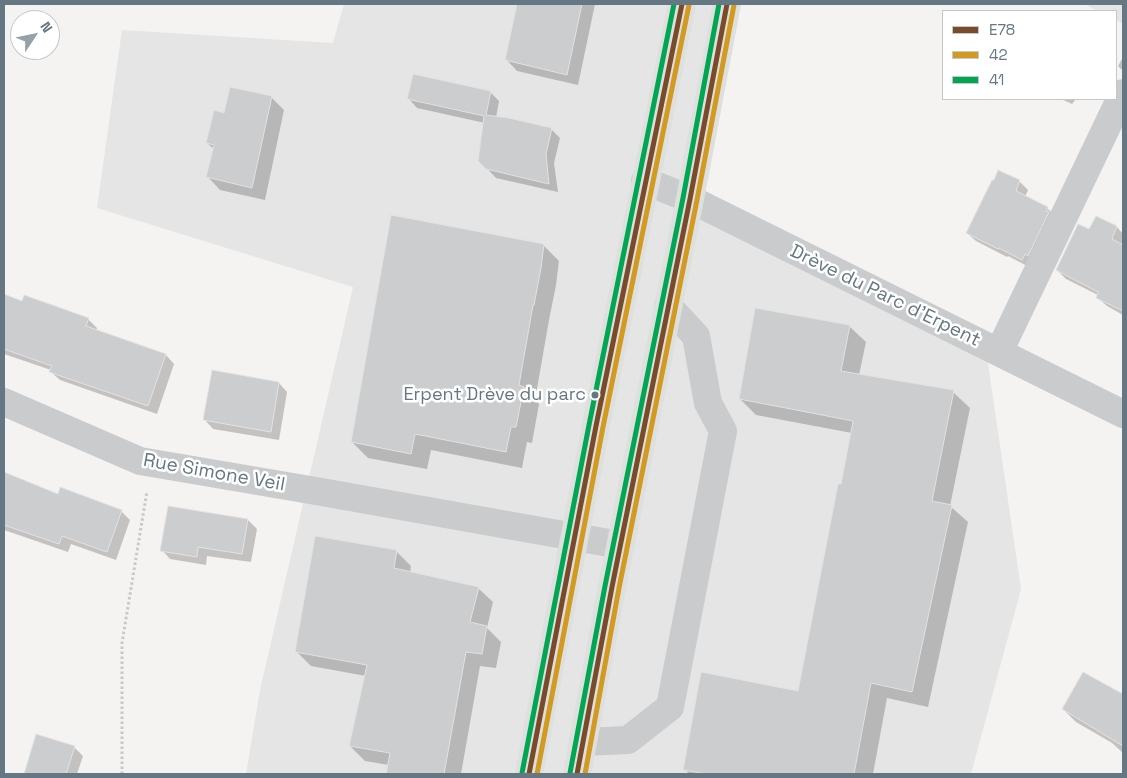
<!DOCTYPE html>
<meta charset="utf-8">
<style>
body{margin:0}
#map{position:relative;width:1127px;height:778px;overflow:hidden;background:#f4f3f2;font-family:"Space Grotesk",sans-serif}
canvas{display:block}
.frame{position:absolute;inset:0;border:5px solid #647782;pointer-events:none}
.legend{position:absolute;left:942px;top:10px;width:175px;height:90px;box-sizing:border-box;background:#fff;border:1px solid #c1c9cd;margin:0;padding:6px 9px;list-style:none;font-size:15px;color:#647782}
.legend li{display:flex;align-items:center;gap:10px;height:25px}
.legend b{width:25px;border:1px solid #c1c9cd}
.north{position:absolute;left:10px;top:10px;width:50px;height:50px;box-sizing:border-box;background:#fff;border:1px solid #c1c9cd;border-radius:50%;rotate:56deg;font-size:14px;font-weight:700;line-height:20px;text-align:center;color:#647782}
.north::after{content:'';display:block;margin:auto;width:18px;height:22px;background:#96a2a9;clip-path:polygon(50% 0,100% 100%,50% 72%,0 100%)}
</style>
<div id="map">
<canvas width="1127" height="778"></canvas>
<div class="frame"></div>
<ul class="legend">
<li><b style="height:6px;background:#7a4b2a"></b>E78</li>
<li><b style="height:6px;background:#d29a20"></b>42</li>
<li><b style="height:6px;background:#00a651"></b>41</li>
</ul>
<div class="north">N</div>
</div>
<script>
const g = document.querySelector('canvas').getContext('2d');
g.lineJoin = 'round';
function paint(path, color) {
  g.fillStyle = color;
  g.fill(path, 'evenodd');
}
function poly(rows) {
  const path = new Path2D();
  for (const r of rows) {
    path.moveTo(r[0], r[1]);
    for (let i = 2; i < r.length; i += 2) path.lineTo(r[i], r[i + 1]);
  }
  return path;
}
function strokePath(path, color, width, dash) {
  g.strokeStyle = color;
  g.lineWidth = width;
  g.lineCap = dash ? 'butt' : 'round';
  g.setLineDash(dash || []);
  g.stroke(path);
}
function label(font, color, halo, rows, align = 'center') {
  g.font = font + ' "Space Grotesk",sans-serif';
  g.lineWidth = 5;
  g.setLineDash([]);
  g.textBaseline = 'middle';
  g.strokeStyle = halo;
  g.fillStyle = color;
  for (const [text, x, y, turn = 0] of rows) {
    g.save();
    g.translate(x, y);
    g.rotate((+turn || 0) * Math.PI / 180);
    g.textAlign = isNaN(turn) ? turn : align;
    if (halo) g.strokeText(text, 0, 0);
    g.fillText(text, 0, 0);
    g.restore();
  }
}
paint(poly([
 [344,4,739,4,697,215,987,357,1021,589,971,774,595,774,578,771,577,774,246,774,260,690,353,287,97,208,122,30,333,43],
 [1084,4,1123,4,1123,24,1116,20,1116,11,1098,11]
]), '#e4e5e4');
paint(poly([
 [518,4,595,4,578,85,517,71,506,59],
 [1123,57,1123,71,1118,66],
 [491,93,499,101,496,118,551,129,560,138,554,163,558,192,496,178,480,161,485,123,417,108,409,99],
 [272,98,284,110,265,200,220,190,208,177,214,149,207,143,225,114],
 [1061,99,1076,99,1072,104],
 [998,172,1020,182,1028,190,1025,197,1047,208,1056,217,1031,268,1008,256,1007,257,976,241,967,233],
 [1117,227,1123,234,1123,241,1121,245,1123,246,1123,315,1107,306,1098,298,1098,295,1066,279,1057,270,1090,230],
 [543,245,559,261,556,285,549,320,535,400,539,404,532,443,527,442,522,468,431,450,427,469,368,458,352,442],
 [4,296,23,302,88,319,97,328,96,331,166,355,174,364,157,414,60,380,51,372,51,370,4,354],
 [849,326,866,342,859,375,953,392,970,408,950,506,968,522,928,707,887,698,873,774,689,774,685,769,799,692,852,433,756,415,740,399],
 [279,383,287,392,279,440,213,429,205,420],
 [4,473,59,495,121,511,130,520,116,560,71,544,68,552,4,530],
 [169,507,248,520,257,529,251,562,207,556,206,565,170,559,162,550],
 [396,551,411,566,410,573,478,588,493,602,487,628,501,642,496,668,480,666,461,774,387,774,389,765,365,761,350,746,366,676,311,666,296,651],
 [1083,673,1123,695,1123,753,1112,743,1076,722,1063,709],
 [36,735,74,747,83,756,77,774,25,774]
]), '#0003');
const building = poly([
 [517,4,582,4,567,75,505,60,517,4],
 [413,74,491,91,486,115,509,118,552,128,546,154,549,184,486,169,478,161,484,116,407,99,413,74],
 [230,87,272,96,252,188,206,177,214,145,206,143,214,110,224,113,230,87],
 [998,170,1020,180,1016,191,1048,207,1046,211,1049,212,1028,256,1025,254,1022,260,999,248,998,249,966,233,992,180,994,180,998,170],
 [391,215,544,244,541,268,534,305,533,305,519,385,524,387,516,427,511,427,506,452,415,434,411,454,351,442,391,215],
 [1096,216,1117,226,1112,239,1123,245,1123,311,1096,298,1098,292,1056,270,1078,224,1089,229,1096,216],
 [4,294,22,301,24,295,89,318,86,326,166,354,148,406,49,372,52,366,4,349,4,294],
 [755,308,850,325,841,371,954,390,932,501,952,505,912,692,871,683,854,774,707,774,683,770,701,672,798,691,838,484,841,484,853,421,739,399,755,308],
 [212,370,279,382,271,432,203,420,212,370],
 [4,472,58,494,60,487,122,510,107,552,62,536,59,544,4,525,4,472],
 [168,506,248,519,242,554,198,547,197,557,160,551,168,506],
 [315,536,397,550,394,568,479,587,470,622,487,626,482,654,466,652,444,774,386,774,390,753,349,746,367,665,295,652,315,536],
 [1083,672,1123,694,1123,746,1062,709,1083,672],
 [36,734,75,746,66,774,24,774,36,734]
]);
paint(building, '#cccdce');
strokePath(building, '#e3e2e2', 1);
strokePath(poly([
 [122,774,122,643,147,491]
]), '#c8c8c9', 3, [2.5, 2.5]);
strokePath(poly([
 [645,181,690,199,1123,414],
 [999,352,1123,93],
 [4,402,140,461,316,491,620,545],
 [583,742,628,740,670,707,723,431,708,403,696,336,668,306]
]), '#cacbcc', 28);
strokePath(poly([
 [529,774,596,426,682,4],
 [577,774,612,587,690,199,727,4]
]), '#dedfdf', 28);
strokePath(poly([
 [529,774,596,426,682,4],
 [577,774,612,587,690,199,727,4]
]), '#7a4b2a', 5);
strokePath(poly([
 [537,774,603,427,689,5],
 [585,774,619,588,697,200,734,5]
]), '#d29a20', 5);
strokePath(poly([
 [522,773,589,425,674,4],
 [570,773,605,586,683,198,719,4]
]), '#00a651', 5);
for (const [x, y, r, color] of [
 [595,395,4.5,"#647782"]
]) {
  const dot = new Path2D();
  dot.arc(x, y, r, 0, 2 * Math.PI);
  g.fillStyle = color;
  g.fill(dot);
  strokePath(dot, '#fff', 2);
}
label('18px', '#647782', '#fff', [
 ["Erpent Drève du parc",586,395]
], 'right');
label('19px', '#647782', '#fff', [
 ["Drève du Parc d'Erpent",885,296,26],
 ["Rue Simone Veil",214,473,10]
]);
</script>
